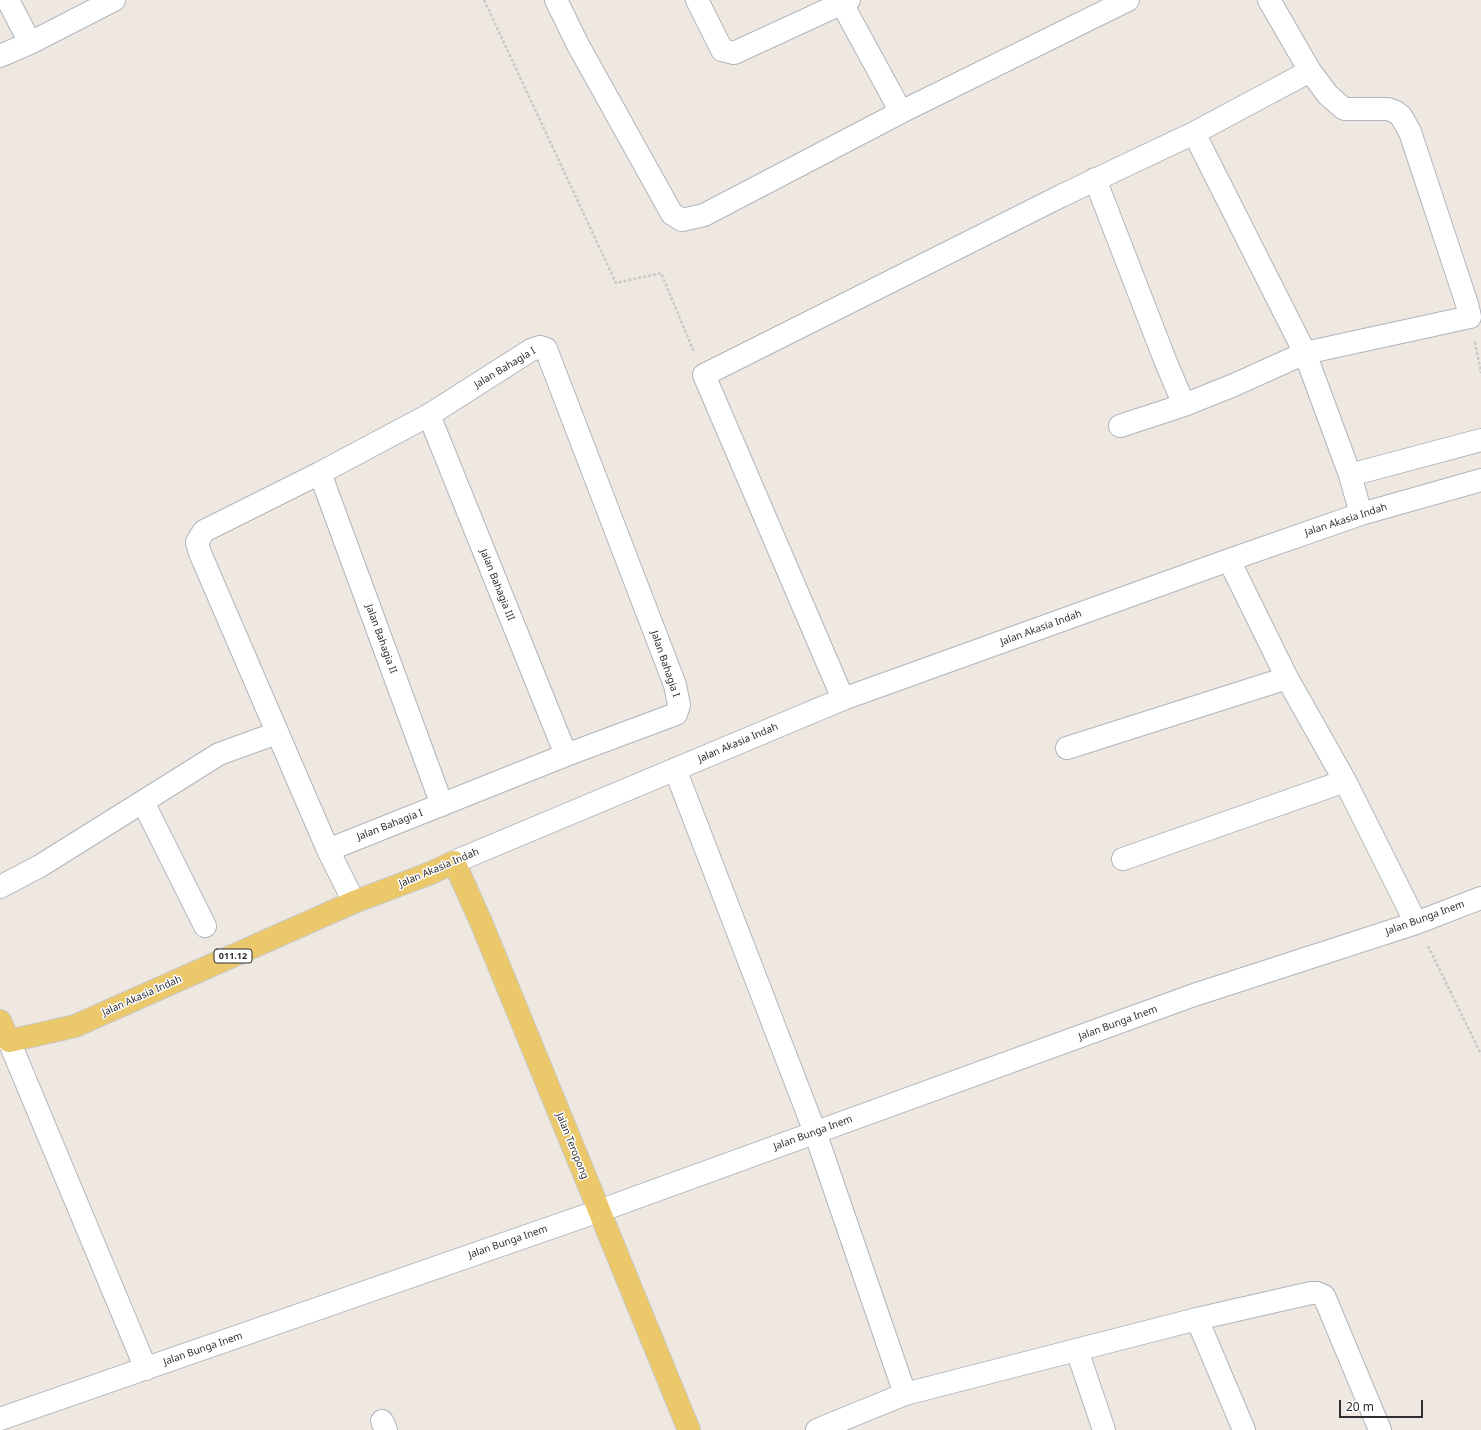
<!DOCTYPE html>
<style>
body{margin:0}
#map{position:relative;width:1481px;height:1430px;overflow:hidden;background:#eee8e1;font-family:"Noto Sans",sans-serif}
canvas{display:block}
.scale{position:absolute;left:1339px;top:1400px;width:84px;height:18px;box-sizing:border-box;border:2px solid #2e2e2e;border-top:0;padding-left:5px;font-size:12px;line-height:14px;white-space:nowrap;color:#2e2e2e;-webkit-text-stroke:3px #fff;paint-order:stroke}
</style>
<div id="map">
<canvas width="1481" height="1430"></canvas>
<div class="scale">20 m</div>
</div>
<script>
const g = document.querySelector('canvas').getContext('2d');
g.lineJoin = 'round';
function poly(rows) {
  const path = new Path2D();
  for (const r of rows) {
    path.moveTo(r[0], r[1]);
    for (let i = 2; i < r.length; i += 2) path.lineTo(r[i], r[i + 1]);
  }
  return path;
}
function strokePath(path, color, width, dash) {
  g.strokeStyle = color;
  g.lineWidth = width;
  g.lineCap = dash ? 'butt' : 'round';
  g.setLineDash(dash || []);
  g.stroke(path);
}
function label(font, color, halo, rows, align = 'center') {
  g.font = font + ' "Noto Sans",sans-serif';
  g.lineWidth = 3;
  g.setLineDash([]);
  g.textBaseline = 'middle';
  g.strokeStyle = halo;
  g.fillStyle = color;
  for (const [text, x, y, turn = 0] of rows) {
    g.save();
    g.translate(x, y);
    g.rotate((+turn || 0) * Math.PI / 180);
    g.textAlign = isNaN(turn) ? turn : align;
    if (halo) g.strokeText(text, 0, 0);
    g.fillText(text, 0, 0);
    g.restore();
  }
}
const minor = poly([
 [8,0,30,43],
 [556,0,578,45,672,214,682,220,704,215,901,112,1128,0],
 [697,0,722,50,734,53,849,0],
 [840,0,901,112],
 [0,56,30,43,114,0],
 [1194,133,1310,71,1269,0],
 [1095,179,1165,360,1184,405,1234,385,1305,353,1470,317,1467,304,1410,132,1401,116,1396,112,1388,109,1344,109,1328,95,1310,71],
 [540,347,546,349,675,685,679,705,676,714,566,755,328,850,200,553,197,542,204,531,320,473,429,415,531,350,540,347],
 [429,415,566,755],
 [1120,426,1184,405],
 [320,473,442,805],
 [1350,475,1481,440],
 [1229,560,1287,678,1345,781,1416,923],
 [843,699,704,375,1061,196,1194,133,1305,353,1350,475,1361,514],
 [1067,748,1287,678],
 [675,769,815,1132,905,1394],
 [143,802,205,926],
 [328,850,354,902],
 [1123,859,1345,781],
 [454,862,843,699,1229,560,1361,514,1481,480],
 [0,887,40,866,219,754,277,733],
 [9,1041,146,1369],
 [1197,1319,1244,1430],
 [1077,1350,1104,1430],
 [0,1419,599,1211,1194,995,1416,923,1481,898],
 [382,1421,386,1430],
 [817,1430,905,1394,1197,1319,1311,1293,1317,1293,1324,1296,1380,1430]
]);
const major = poly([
 [0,1021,9,1041,75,1026,354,902,431,873,454,862,481,922,689,1430]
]);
strokePath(minor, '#b1b4bd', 24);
strokePath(major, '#c9c9c9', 24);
strokePath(poly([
 [484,0,616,283,661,273,694,352],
 [1475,342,1481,373],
 [1428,946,1481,1054]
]), '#c9c9c9', 2.5, [3, 2]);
strokePath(minor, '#fff', 22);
strokePath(major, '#ebc869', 22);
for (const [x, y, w] of [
 [233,956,38]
]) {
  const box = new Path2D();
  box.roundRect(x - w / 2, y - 7, w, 14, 3);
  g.fillStyle = '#fff';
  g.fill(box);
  strokePath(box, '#2e2e2e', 1);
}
label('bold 9px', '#2e2e2e', null, [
 ["011.12",233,956]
]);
label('10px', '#2e2e2e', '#fff', [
 ["Jalan Bahagia I",505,368,-31],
 ["Jalan Akasia Indah",1346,520,-18],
 ["Jalan Bahagia III",497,585,68],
 ["Jalan Akasia Indah",1041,628,-20],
 ["Jalan Bahagia II",381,639,70],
 ["Jalan Bahagia I",665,664,71],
 ["Jalan Akasia Indah",738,743,-23],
 ["Jalan Bahagia I",390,825,-21],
 ["Jalan Akasia Indah",439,868,-23],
 ["Jalan Bunga Inem",1425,918,-20],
 ["Jalan Akasia Indah",142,996,-24],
 ["Jalan Bunga Inem",1118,1023,-20],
 ["Jalan Bunga Inem",813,1133,-20],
 ["Jalan Teropong",572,1146,68],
 ["Jalan Bunga Inem",508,1242,-19],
 ["Jalan Bunga Inem",203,1349,-19]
]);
</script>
